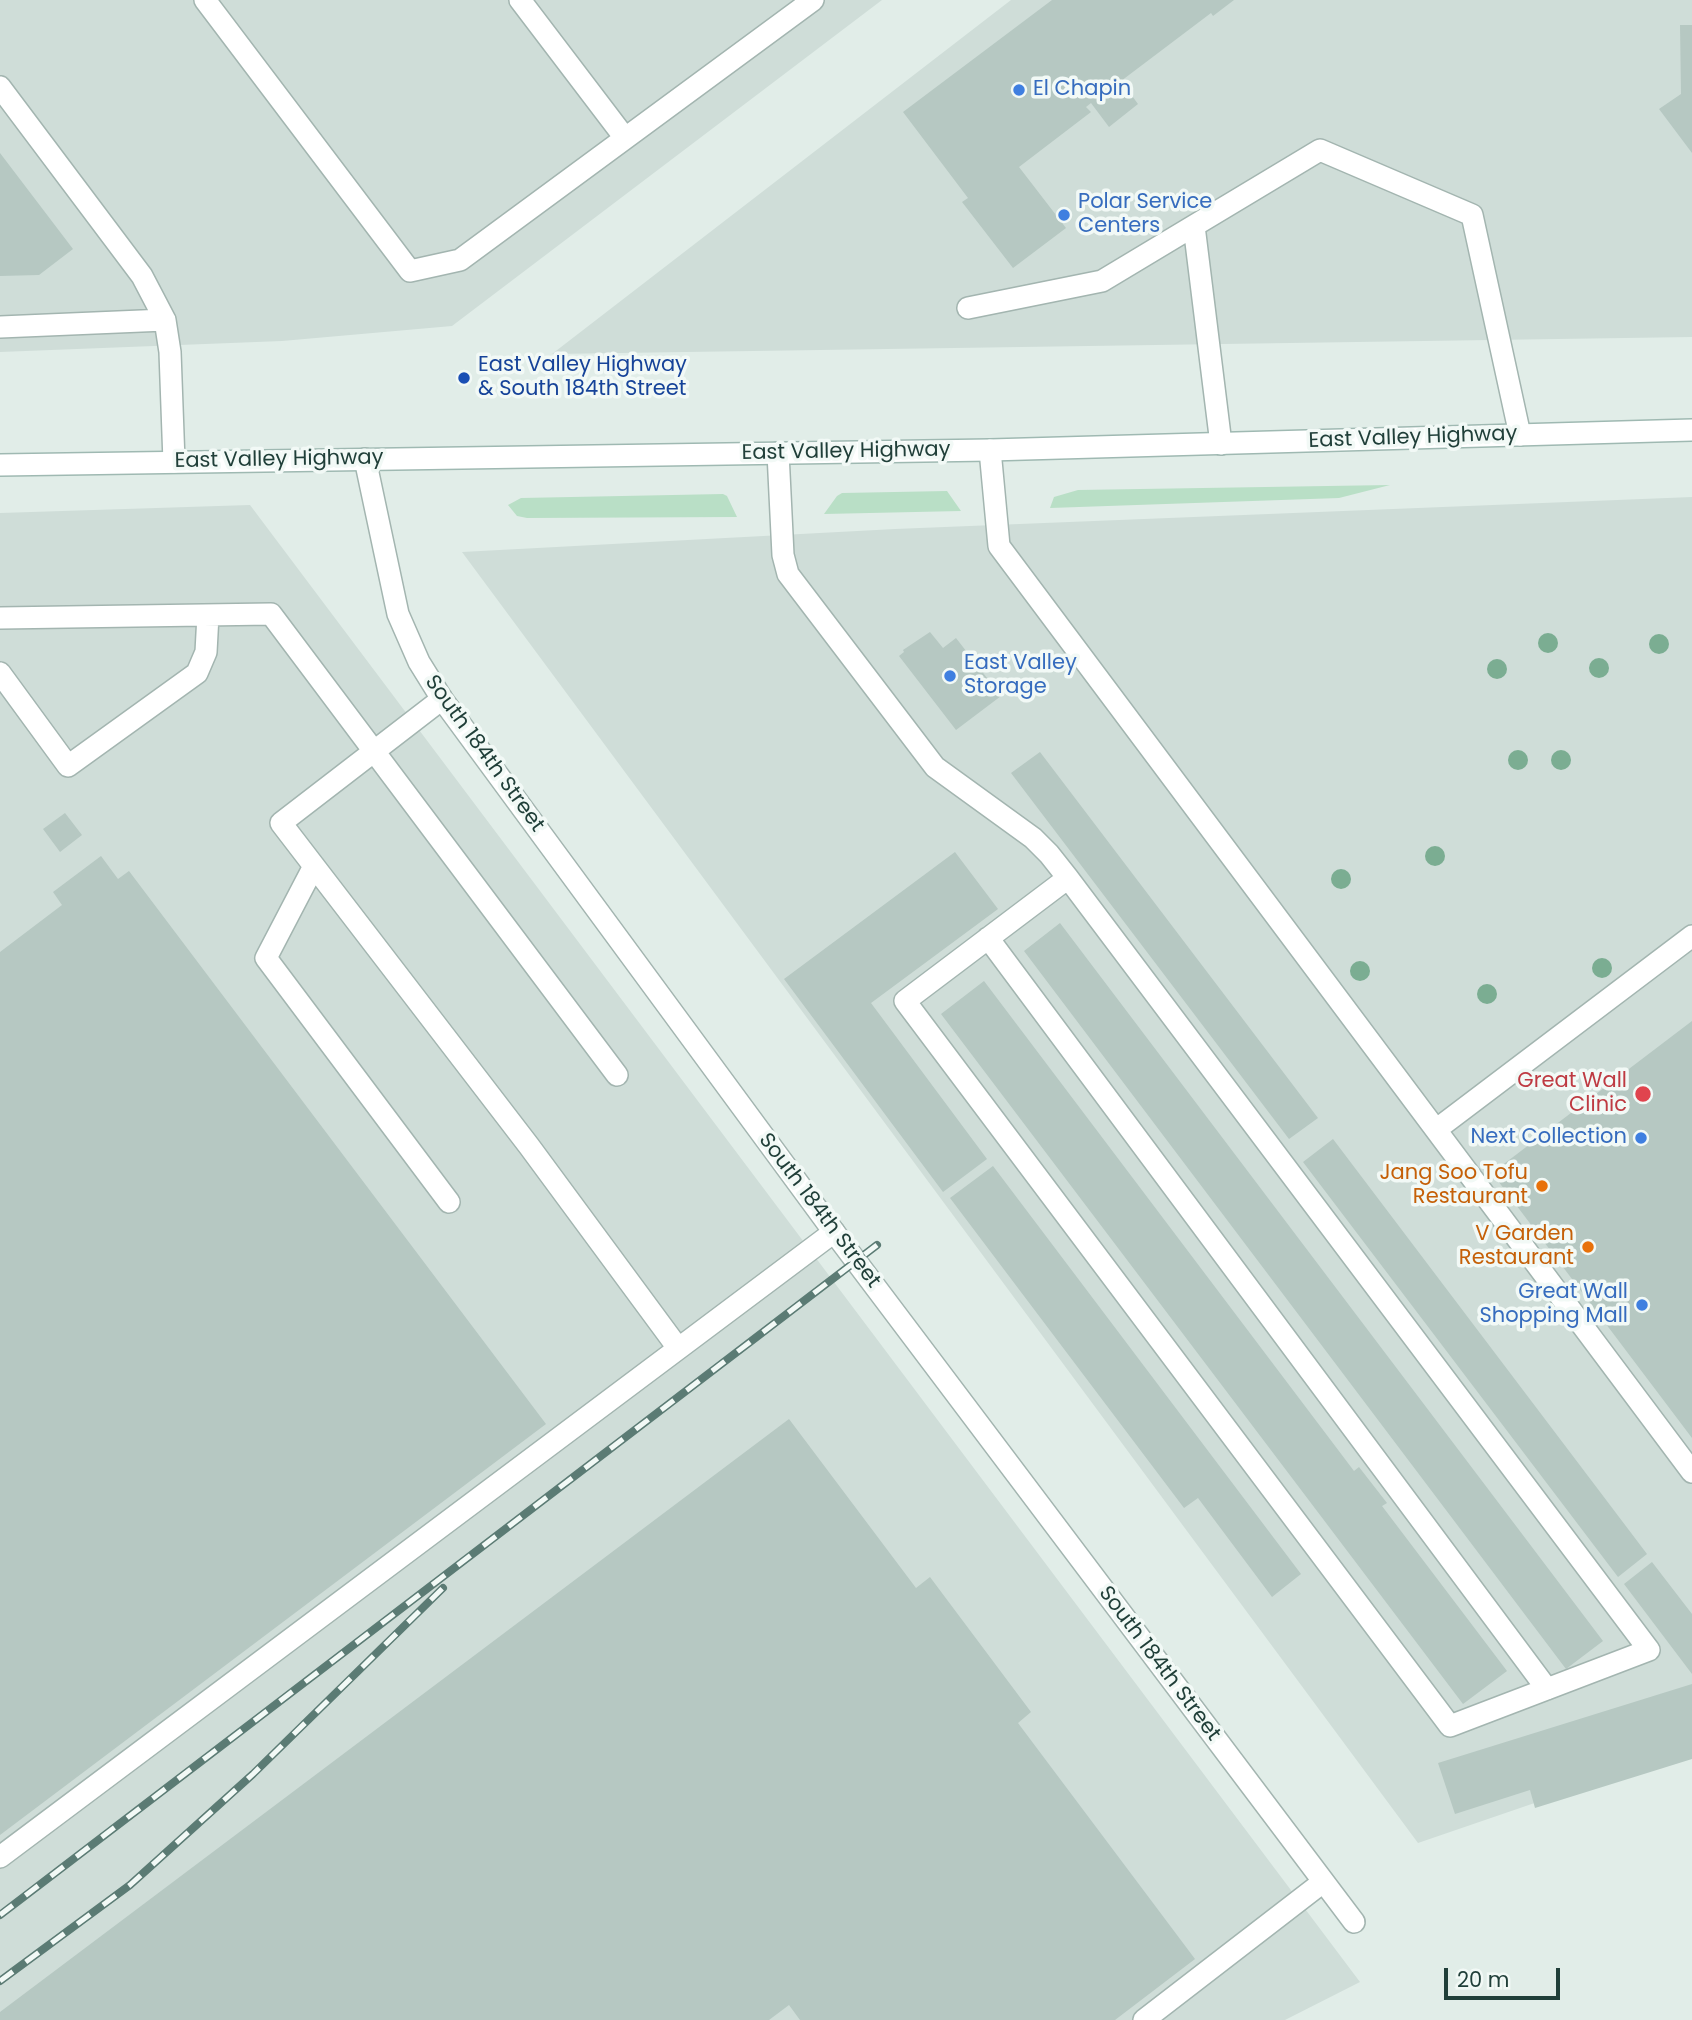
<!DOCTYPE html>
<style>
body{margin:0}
#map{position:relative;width:1692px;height:2020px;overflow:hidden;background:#e1ede8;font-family:Poppins,sans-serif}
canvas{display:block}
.scale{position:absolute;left:1444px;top:1968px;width:116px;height:32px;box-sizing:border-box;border:4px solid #203f39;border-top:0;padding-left:9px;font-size:21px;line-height:24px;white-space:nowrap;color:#203f39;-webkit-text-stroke:5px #f2f9f6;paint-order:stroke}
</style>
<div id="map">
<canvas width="1692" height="2020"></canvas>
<div class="scale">20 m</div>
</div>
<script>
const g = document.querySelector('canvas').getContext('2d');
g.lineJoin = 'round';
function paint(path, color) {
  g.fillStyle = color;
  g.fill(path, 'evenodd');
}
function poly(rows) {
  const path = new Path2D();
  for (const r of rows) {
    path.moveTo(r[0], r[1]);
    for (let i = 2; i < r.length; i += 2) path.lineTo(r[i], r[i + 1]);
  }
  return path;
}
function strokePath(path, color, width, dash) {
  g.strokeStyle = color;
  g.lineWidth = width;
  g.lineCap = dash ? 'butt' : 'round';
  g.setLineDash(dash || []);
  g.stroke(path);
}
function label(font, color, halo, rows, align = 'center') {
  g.font = font + ' Poppins,sans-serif';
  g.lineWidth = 7;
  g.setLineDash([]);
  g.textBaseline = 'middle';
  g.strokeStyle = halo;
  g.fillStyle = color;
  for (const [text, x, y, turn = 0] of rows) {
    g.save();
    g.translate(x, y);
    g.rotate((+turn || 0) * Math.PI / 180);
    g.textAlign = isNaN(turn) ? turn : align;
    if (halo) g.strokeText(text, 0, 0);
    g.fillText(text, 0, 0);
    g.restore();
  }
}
paint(poly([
 [0,0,882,0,452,326,282,341,0,352],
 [1011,0,1692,0,1692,337,552,354],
 [1692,497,1692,1749,1418,1843,462,552,895,529],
 [250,505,1360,1982,1285,2020,0,2020,0,513]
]), '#cfddd8');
paint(poly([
 [1390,485,1339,498,1050,508,1054,497,1078,490],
 [947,491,961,511,824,514,837,496,842,493],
 [723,494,727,496,737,517,527,518,517,516,508,505,521,498]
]), '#b9dfc6');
paint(poly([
 [1052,0,1234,0,1213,16,1211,13,1121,81,1138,104,1109,127,1091,103,1086,107,1091,112,1019,167,1066,228,1013,268,962,202,968,198,903,112],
 [1680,25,1692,25,1692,153,1659,109,1681,94],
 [0,153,73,249,39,275,0,276],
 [930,632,943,648,956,638,1001,696,956,730,899,656,904,652,903,650],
 [1040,752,1318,1118,1289,1139,1011,773],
 [65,813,82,835,60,852,43,829],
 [955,852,998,909,871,1003,987,1159,943,1192,784,979],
 [101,856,118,879,129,871,546,1424,0,1835,0,952,62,905,53,892],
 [1060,923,1603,1641,1566,1669,1024,951],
 [984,981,1354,1471,1359,1467,1387,1503,1382,1506,1507,1671,1463,1704,941,1014],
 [1692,1021,1692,1438,1492,1173],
 [1333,1139,1647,1554,1618,1577,1303,1162],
 [993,1166,1301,1574,1272,1597,1198,1498,1184,1508,950,1198],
 [789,1419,916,1588,930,1577,1031,1712,1018,1723,1195,1959,1115,2020,800,2020,789,2005,769,2020,0,2020,0,2012],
 [1652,1562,1692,1614,1692,1674,1624,1584],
 [1692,1684,1692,1759,1535,1808,1530,1790,1455,1814,1438,1763]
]), '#b6c8c2');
const lane = poly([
 [205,0,410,271,460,260,813,0],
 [520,0,625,138],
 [0,87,142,276,165,320,170,352,174,462],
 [1194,226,1221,444],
 [968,308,1102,281,1320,150,1472,215,1520,435],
 [0,327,165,320],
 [990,450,999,546,1692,1472],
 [778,453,783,555,788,574,935,767,1033,838,1049,854,1068,878,1649,1650,1450,1726,905,1001,1068,878],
 [0,618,271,614,617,1075],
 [0,673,68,766,197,673,206,652,208,615],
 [442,699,281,823,529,1146,678,1348],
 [314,866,266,958,449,1202],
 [988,938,1547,1689],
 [1437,1129,1692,936],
 [0,1857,834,1232],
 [1144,2020,1323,1882]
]);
const street = poly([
 [365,459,398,614,419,662,442,699,834,1232,1354,1922]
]);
const secondary = poly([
 [0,465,990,450,1692,430]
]);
strokePath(lane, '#a3b5b0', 24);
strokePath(street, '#a3b5b0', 24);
strokePath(secondary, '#9fb9b2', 24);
strokePath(lane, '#fff', 21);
strokePath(street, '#fff', 21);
strokePath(secondary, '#fff', 21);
const rail = poly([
 [0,1915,877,1245],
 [0,1981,130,1885,253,1774,443,1588]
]);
strokePath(rail, '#5b7b74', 8);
strokePath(rail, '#f2f9f6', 5, [16]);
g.fillStyle = '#7bad92';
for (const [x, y] of [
 [1548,643],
 [1659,644],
 [1599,668],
 [1497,669],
 [1518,760],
 [1561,760],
 [1435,856],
 [1341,879],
 [1602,968],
 [1360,971],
 [1487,994]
]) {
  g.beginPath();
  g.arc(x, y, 10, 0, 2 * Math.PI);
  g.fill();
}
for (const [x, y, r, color] of [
 [1019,90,7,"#3f7fe0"],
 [1064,215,7,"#3f7fe0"],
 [464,378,7,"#1a4fb4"],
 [950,676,7,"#3f7fe0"],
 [1643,1094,9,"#e0444e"],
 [1641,1138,7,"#3f7fe0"],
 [1542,1186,7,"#e8710a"],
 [1588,1247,7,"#e8710a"],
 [1642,1305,7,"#3f7fe0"]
]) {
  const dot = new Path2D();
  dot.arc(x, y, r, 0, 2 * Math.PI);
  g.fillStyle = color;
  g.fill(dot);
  strokePath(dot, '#f2f9f6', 2.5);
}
label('21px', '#366cbe', '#f2f9f6', [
 ["El Chapin",1033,90],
 ["Polar Service",1078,203],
 ["Centers",1078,227],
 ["East Valley",964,664],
 ["Storage",964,688],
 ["Next Collection",1627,1138,"right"],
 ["Great Wall",1628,1293,"right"],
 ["Shopping Mall",1628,1317,"right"]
], 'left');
label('21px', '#164399', '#f2f9f6', [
 ["East Valley Highway",478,366],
 ["& South 184th Street",478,390]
], 'left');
label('21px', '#203f39', '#f2f9f6', [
 ["East Valley Highway",1413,438,-2],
 ["East Valley Highway",846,452,-1],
 ["East Valley Highway",279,460,-1],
 ["South 184th Street",484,754,54],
 ["South 184th Street",819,1211,53],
 ["South 184th Street",1159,1664,53]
]);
label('21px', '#be3a42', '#f2f9f6', [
 ["Great Wall",1627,1082],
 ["Clinic",1627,1106]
], 'right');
label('21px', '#c56008', '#f2f9f6', [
 ["Jang Soo Tofu",1528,1174],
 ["Restaurant",1528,1198],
 ["V Garden",1574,1235],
 ["Restaurant",1574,1259]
], 'right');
</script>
